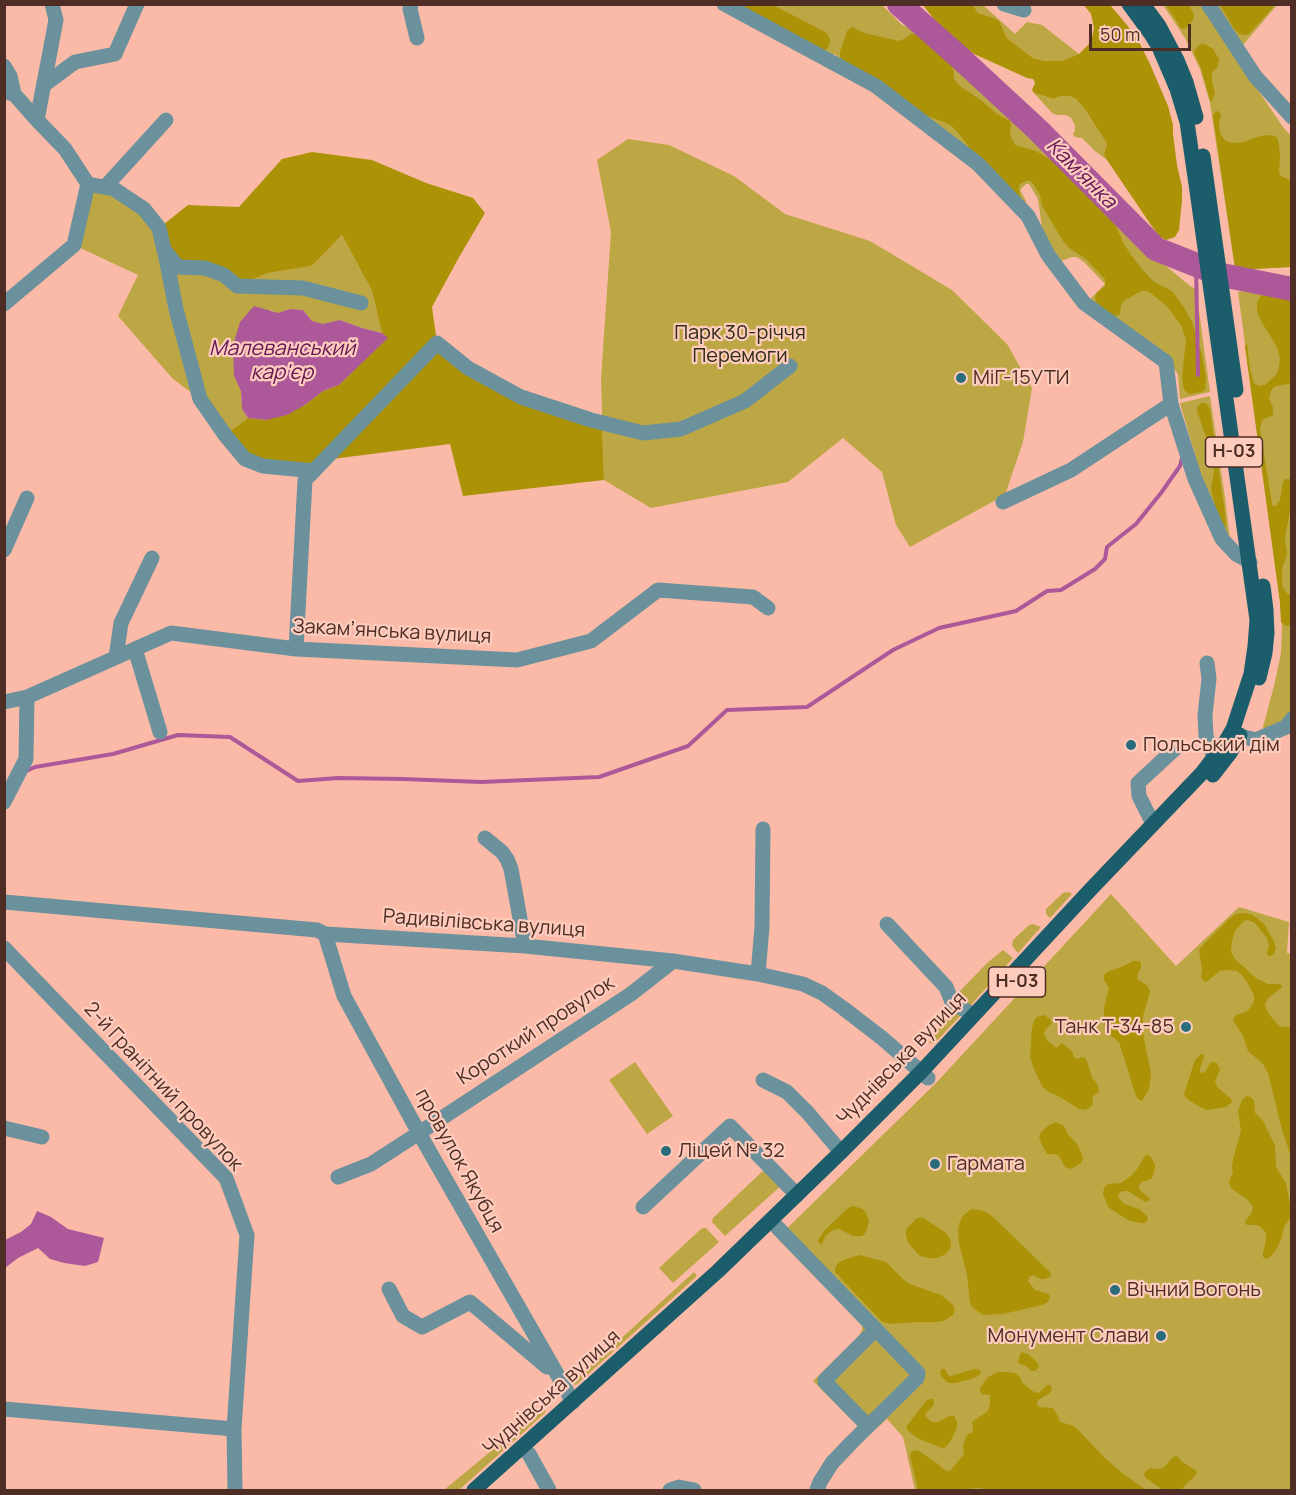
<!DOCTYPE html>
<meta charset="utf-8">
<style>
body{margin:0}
#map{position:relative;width:1296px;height:1495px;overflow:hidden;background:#fbbaa7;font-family:Manrope,sans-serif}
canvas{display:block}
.frame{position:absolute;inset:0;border:6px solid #4d2d24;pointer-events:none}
.scale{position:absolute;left:1089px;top:24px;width:102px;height:27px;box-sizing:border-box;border:3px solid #4d2d24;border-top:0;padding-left:8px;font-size:18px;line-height:21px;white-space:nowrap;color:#4d2d24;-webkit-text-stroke:4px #fdccbd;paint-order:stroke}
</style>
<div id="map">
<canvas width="1296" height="1495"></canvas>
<div class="frame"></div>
<div class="scale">50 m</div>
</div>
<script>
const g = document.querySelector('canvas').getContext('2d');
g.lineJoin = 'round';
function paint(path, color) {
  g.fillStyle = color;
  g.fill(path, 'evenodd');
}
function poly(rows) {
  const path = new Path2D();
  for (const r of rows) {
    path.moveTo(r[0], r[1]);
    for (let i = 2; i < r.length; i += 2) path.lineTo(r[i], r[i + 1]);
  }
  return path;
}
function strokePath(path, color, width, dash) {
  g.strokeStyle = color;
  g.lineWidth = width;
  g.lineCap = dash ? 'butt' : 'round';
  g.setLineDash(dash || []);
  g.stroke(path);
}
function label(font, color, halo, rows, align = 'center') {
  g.font = font + ' Manrope,sans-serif';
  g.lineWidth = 4.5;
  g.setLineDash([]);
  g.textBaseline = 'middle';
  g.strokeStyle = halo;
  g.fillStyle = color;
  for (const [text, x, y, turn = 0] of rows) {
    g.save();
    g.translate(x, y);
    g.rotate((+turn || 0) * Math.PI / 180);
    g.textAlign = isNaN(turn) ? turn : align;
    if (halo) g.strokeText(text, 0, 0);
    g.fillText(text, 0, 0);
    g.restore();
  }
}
paint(poly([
 [1278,4,1243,45,1216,5],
 [722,5,882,5,901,24,904,26,914,26,918,28,929,41,949,56,985,90,988,92,991,99,1001,109,1018,117,1040,137,1052,137,1059,141,1060,143,1059,149,1061,156,1073,167,1087,185,1110,198,1126,224,1137,237,1166,266,1190,286,1196,289,1210,392,1180,399,1178,374,1172,366,1090,299,1105,284,1085,263,1077,257,1072,257,1064,260,1060,261,1058,259,1042,228,1038,199,1029,184,1026,184,1020,190,1026,201,1026,204,839,63,836,55,834,54,831,56],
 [973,5,983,5,1015,34,1027,22,1042,25,1079,54,1061,61,1045,61,1033,58,1007,38,998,21,994,18,978,13],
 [1163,5,1206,5,1249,77,1283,127,1291,136,1291,159,1290,162,1292,164,1291,267,1253,269,1235,268,1210,103,1200,69,1185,38],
 [1034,93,1052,99,1061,96,1069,96,1076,99,1086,111,1107,144,1104,154,1107,160,1095,151,1082,138,1075,137,1073,134,1075,130,1075,125,1071,118,1066,115,1057,115,1052,113],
 [628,139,669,145,734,176,785,214,870,241,952,290,1007,344,1032,388,1023,442,1005,495,910,547,896,525,882,472,843,438,788,482,651,508,604,480,601,379,611,232,597,160],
 [88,184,114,189,237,286,268,273,312,266,342,235,372,291,382,333,362,328,340,320,323,325,312,321,303,310,290,309,278,314,271,310,234,376,241,390,242,409,248,418,225,435,200,399,173,379,118,316,138,275,74,245],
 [1248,290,1266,290,1291,298,1291,711,1284,719,1270,730,1264,730,1263,727,1274,686,1281,653,1282,628,1280,602,1238,292],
 [1210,396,1225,498,1230,540,1201,475,1180,403],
 [1068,892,1072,894,1050,918,1046,914,1046,909,1063,893],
 [1111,894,1176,966,1239,907,1289,922,1287,953,1292,954,1291,1490,915,1490,903,1437,887,1419,868,1436,813,1381,860,1335,862,1329,862,1324,777,1238,936,1083],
 [1033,924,1041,927,1018,953,1012,946,1013,940,1029,925],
 [1003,950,1013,958,969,1007,960,999,960,991,987,963],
 [951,1008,962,1014,934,1044,929,1043],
 [635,1062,673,1116,647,1134,609,1080],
 [767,1167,783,1184,725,1236,712,1222,713,1218],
 [702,1228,706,1228,719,1242,673,1283,659,1268],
 [694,1272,697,1276,686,1286,577,1384,574,1385,572,1383],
 [543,1408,546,1412,459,1490,444,1490]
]), '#bda745');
paint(poly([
 [735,4,773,5,827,33,830,40,828,48,823,52],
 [923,5,973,5,978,13,994,18,999,21,1007,38,1033,58,1045,61,1061,61,1079,54,1091,42,1094,28,1091,14,1084,5,1110,5,1127,25,1139,42,1150,64,1168,106,1173,125,1173,134,1177,165,1182,187,1182,201,1179,230,1175,237,1166,240,1159,236,1151,225,1107,160,1104,154,1107,144,1086,111,1076,99,1069,96,1061,96,1053,99,1034,93,1032,90,1035,83,1033,79,1027,78,972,53,940,27],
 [1166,5,1189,5,1194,15,1193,20,1186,28,1183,29,1181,28],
 [1275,5,1249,34,1245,35,1240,34,1235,30,1220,5],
 [852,27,864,33,899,41,906,38,911,34,921,35,950,61,954,72,954,79,961,87,981,100,997,114,1010,121,1011,125,1010,135,1015,145,1036,151,1054,162,1062,163,1073,167,1087,185,1100,192,1111,208,1115,224,1124,244,1131,255,1142,269,1154,282,1172,291,1183,306,1192,322,1199,346,1202,354,1206,379,1205,390,1202,392,1189,394,1184,390,1182,378,1186,340,1182,327,1167,306,1153,295,1147,291,1142,291,1125,300,1121,305,1120,314,1114,317,1096,302,1095,298,1097,293,1105,286,1105,279,1086,259,1069,248,1063,241,1042,206,1040,195,1034,185,1030,181,1026,181,1020,184,1019,187,1020,196,1019,197,974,153,954,128,948,124,928,116,842,59,840,57,840,52,847,31],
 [1200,44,1205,44,1213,49,1219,59,1218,66,1212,73,1212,81,1215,93,1212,101,1210,100,1201,68,1194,53,1196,48],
 [1218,111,1221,114,1219,125,1220,133,1225,140,1231,143,1244,142,1260,136,1270,135,1277,137,1279,145,1280,157,1279,172,1281,176,1291,181,1291,267,1253,269,1235,268,1213,116,1215,112],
 [312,152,372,160,426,183,473,198,485,213,458,259,432,307,437,343,468,368,602,422,604,480,463,496,450,444,324,460,314,471,263,466,225,435,248,418,266,420,305,405,323,391,339,385,387,338,382,333,372,291,342,235,312,266,268,273,237,286,178,267,159,228,188,205,239,207,282,159],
 [1265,294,1281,294,1291,298,1291,381,1289,384,1276,386,1272,389,1270,394,1269,399,1273,407,1273,415,1262,420,1260,429,1272,504,1273,506,1276,506,1280,500,1283,482,1286,479,1290,479,1291,481,1291,505,1285,538,1287,554,1285,561,1282,568,1282,584,1284,590,1288,594,1291,595,1291,625,1286,626,1281,622,1280,602,1245,347,1246,344,1247,344,1250,369,1254,383,1259,386,1265,385,1276,375,1279,368,1280,359,1277,347,1261,321,1257,311,1257,302,1260,297],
 [1201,403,1205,403,1208,405,1210,410,1225,513,1226,526,1224,528,1219,519,1212,494,1211,488,1214,471,1211,452,1197,411,1198,406],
 [1243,913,1253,915,1264,924,1274,941,1276,949,1273,955,1269,956,1267,953,1269,945,1267,938,1255,923,1248,920,1244,921,1235,931,1232,941,1231,952,1235,959,1257,979,1268,984,1279,984,1281,985,1282,987,1280,989,1268,998,1265,1005,1268,1013,1278,1025,1282,1027,1291,1027,1291,1157,1282,1130,1268,1073,1263,1064,1248,1051,1243,1036,1233,1020,1234,1017,1236,1015,1246,1012,1251,1007,1254,1001,1254,995,1247,982,1242,975,1237,971,1229,970,1220,971,1206,982,1201,978,1202,969,1199,950,1205,943,1228,920,1236,914],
 [1133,961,1138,961,1141,963,1141,968,1137,975,1138,980,1147,985,1150,992,1143,1016,1143,1033,1151,1074,1149,1089,1142,1101,1137,1098,1135,1093,1119,1042,1110,1035,1104,1025,1104,1008,1109,988,1104,980,1104,975,1107,972,1124,966],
 [1044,1015,1050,1019,1052,1023,1045,1030,1044,1033,1047,1040,1056,1048,1062,1043,1066,1046,1072,1051,1074,1057,1077,1059,1081,1057,1085,1058,1087,1061,1092,1078,1096,1082,1099,1089,1099,1092,1093,1096,1092,1106,1086,1110,1079,1109,1060,1097,1047,1091,1042,1086,1034,1069,1030,1057,1032,1028,1034,1021,1037,1017],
 [1201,1054,1203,1054,1204,1057,1200,1069,1200,1072,1202,1073,1205,1072,1210,1063,1214,1062,1217,1063,1220,1069,1215,1082,1218,1088,1231,1099,1232,1102,1226,1107,1207,1110,1198,1106,1186,1098,1184,1094,1195,1060],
 [1247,1096,1251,1097,1254,1101,1255,1113,1263,1121,1275,1146,1276,1167,1286,1183,1291,1210,1290,1218,1284,1227,1281,1240,1275,1251,1270,1257,1266,1259,1263,1257,1263,1254,1266,1239,1266,1234,1262,1228,1258,1225,1247,1225,1245,1223,1246,1220,1251,1214,1253,1207,1248,1200,1232,1189,1229,1184,1230,1178,1233,1174,1232,1168,1233,1159,1241,1131,1238,1111,1242,1100],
 [1056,1122,1064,1126,1067,1133,1077,1144,1081,1152,1083,1158,1081,1163,1071,1169,1065,1167,1059,1156,1055,1154,1047,1154,1041,1143,1039,1136,1042,1131,1049,1125],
 [1146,1154,1151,1157,1155,1165,1154,1173,1151,1179,1142,1182,1139,1185,1139,1189,1150,1199,1149,1201,1145,1202,1128,1191,1123,1191,1119,1193,1118,1197,1124,1204,1139,1209,1147,1216,1148,1220,1145,1223,1140,1223,1128,1220,1109,1208,1103,1194,1104,1188,1108,1184,1121,1183,1132,1175,1138,1168],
 [853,1206,863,1209,866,1213,869,1221,866,1232,862,1236,853,1236,839,1229,833,1230,826,1235,822,1244,819,1243,818,1241,820,1237,825,1230,848,1208],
 [971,1209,984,1211,991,1215,1051,1273,1051,1276,1045,1279,1040,1279,1033,1275,1029,1277,1028,1281,1035,1290,1049,1294,1050,1297,1048,1302,1042,1305,1003,1314,983,1315,973,1308,970,1303,967,1275,959,1243,958,1232,959,1224,962,1217],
 [922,1217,946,1233,950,1239,951,1247,946,1254,937,1258,928,1258,920,1256,909,1244,906,1236,906,1229,917,1218],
 [859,1255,886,1262,903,1279,910,1284,941,1295,953,1305,955,1310,953,1315,944,1321,935,1322,917,1322,892,1324,882,1322,835,1272,835,1268,838,1263,846,1259],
 [1022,1352,1030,1355,1031,1357,1036,1361,1039,1365,1038,1368,1035,1371,1032,1371,1026,1366,1018,1363,1020,1354],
 [942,1369,945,1369,948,1375,951,1376,974,1369,980,1370,981,1373,976,1377,971,1379,955,1383,948,1383,941,1376,940,1372],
 [998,1372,1007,1372,1015,1373,1020,1377,1021,1381,1025,1385,1034,1392,1039,1393,1047,1385,1050,1385,1052,1388,1050,1393,1038,1400,1037,1405,1039,1407,1053,1408,1058,1416,1060,1422,1074,1426,1105,1458,1122,1473,1146,1490,997,1490,977,1488,967,1489,964,1490,918,1490,911,1460,910,1455,912,1451,915,1450,919,1451,938,1464,942,1468,946,1471,951,1470,964,1454,963,1447,965,1439,968,1434,973,1432,972,1422,988,1411,990,1404,990,1395,982,1394,980,1391,980,1388,988,1377],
 [930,1399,933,1399,934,1402,934,1405,927,1412,925,1415,928,1419,932,1422,938,1422,949,1416,954,1416,957,1421,957,1428,950,1442,946,1447,942,1448,919,1439,908,1431,906,1427,926,1401],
 [1177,1456,1181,1461,1195,1470,1197,1472,1196,1475,1187,1483,1181,1490,1163,1490,1146,1478,1144,1474,1147,1470,1152,1468,1157,1469,1163,1468,1173,1457]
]), '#ab9206');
paint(poly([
 [254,306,278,313,290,309,303,310,312,321,323,324,340,320,362,328,382,333,388,338,339,385,323,391,305,405,287,415,266,420,248,418,242,409,241,391,234,376,233,345,240,322],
 [37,1211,51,1217,68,1229,104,1238,98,1262,85,1266,64,1263,50,1259,38,1248,18,1258,5,1268,5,1240,21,1232,31,1224]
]), '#ad5999');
strokePath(poly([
 [1196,264,1198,375],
 [24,772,35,767,113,754,178,735,230,737,298,781,338,778,403,779,481,782,599,777,688,746,727,710,807,707,893,650,939,628,1016,611,1047,591,1061,590,1095,569,1105,559,1107,547,1136,524,1161,493,1180,466,1182,458]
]), '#ad5999', 4);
strokePath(poly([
 [899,4,958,56,1038,130,1156,249,1222,275,1292,289]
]), '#ad5999', 24);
strokePath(poly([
 [52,4,56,20,37,120,65,149,88,184],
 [411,4,410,9,417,38],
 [724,4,876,86,978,164,1028,216,1048,255,1084,303,1166,362,1171,404,1195,479,1222,539,1236,554,1250,562],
 [1004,4,1024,10],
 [1208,4,1255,76,1292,117],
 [4,66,10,76,14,94],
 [44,85,75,62,115,54,137,4],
 [4,92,14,94,37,120],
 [88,184,114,189,144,209,159,228,164,250,178,267,205,268,224,275,237,286,303,288,361,303],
 [105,187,166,120],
 [165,253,176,309,200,399,225,435,245,459,263,466,314,471],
 [4,304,74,245,88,184],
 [1003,502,1071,470,1171,404],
 [4,550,27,498],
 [135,649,160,732],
 [296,649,305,480,437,343,468,368,521,397,591,420,643,433,681,429,745,401,790,366],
 [116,657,121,623,152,558],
 [1207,663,1209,679,1205,715,1206,736,1214,757],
 [4,702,27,697,171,633,296,649,517,660,591,641,658,590,753,597,768,608],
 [1231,732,1240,736,1256,740,1286,727,1292,719],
 [4,802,26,759,27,697],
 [1153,824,1139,796,1138,783,1178,746],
 [485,838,502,852,507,859,511,869,525,946],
 [4,902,317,930,325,934,525,946,673,961,758,974,803,984,822,993,843,1008,882,1038,928,1078],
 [887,924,946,987,952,1002,973,1015],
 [325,934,344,996,419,1133,573,1402],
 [4,948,226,1178,247,1235,234,1429,235,1490],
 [758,974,762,927,763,829],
 [763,1080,787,1092,808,1113,841,1152],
 [4,1128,42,1137],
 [338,1177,371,1164,419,1133,631,994,673,961],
 [643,1207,730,1126,797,1195],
 [777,1227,918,1373,917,1378,851,1443,832,1463,820,1482,817,1490],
 [389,1289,403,1316,422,1327,470,1302,547,1367],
 [4,1409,234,1429],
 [868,1426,825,1382,825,1380,876,1329],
 [529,1454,549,1490],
 [670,1490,679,1487,694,1490]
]), '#6b919c', 15);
strokePath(poly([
 [1145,7,1159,26,1177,60,1186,82,1196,117],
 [1203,156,1236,390],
 [1259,678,1265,653,1267,633,1266,610,1263,586],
 [1213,775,1230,753,1240,735],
 [474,1490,718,1271,841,1152,921,1072,1091,889,1202,773,1224,744,1233,729,1251,674,1255,646,1257,620,1196,184,1187,122,1177,89,1159,47,1151,34,1129,4]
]), '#1c5d6c', 15);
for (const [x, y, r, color] of [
 [961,378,6,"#296d7d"],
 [1131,745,6,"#296d7d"],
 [1186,1027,6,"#296d7d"],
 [666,1151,6,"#296d7d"],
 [935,1164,6,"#296d7d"],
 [1115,1290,6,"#296d7d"],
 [1161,1336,6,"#296d7d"]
]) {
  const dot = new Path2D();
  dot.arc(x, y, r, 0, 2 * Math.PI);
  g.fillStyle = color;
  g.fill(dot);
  strokePath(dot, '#fdccbd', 2);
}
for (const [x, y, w] of [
 [1234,452,57],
 [1017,982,57]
]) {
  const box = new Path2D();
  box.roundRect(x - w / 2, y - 15, w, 30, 4.5);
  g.fillStyle = '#fdccbd';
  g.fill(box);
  strokePath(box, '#4d2d24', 1.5);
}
label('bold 18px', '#4d2d24', null, [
 ["Н-03",1234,452],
 ["Н-03",1017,982]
]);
label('20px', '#2f2a17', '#fdccbd', [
 ["Парк 30-річчя",740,333],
 ["Перемоги",740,356]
]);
label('20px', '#4d2d24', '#fdccbd', [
 ["МіГ-15УТИ",973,378],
 ["Польський дім",1143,745],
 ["Танк Т-34-85",1174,1027,"right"],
 ["Ліцей № 32",678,1151],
 ["Гармата",947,1164],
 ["Вічний Вогонь",1127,1290],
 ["Монумент Слави",1149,1336,"right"]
], 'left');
label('20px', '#4d2d24', '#fdccbd', [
 ["Закамʼянська вулиця",392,632,3],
 ["Радивілівська вулиця",484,924,4],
 ["Короткий провулок",536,1031,-33],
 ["Чуднівська вулиця",902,1059,-46],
 ["2-й Гранітний провулок",163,1087,47],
 ["провулок Якубця",459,1161,61],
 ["Чуднівська вулиця",552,1393,-42]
]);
label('italic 21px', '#651756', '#fdccbd', [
 ["Кам'янка",1081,174,45],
 ["Малеванський",282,349],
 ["кар'єр",282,373]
]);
</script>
